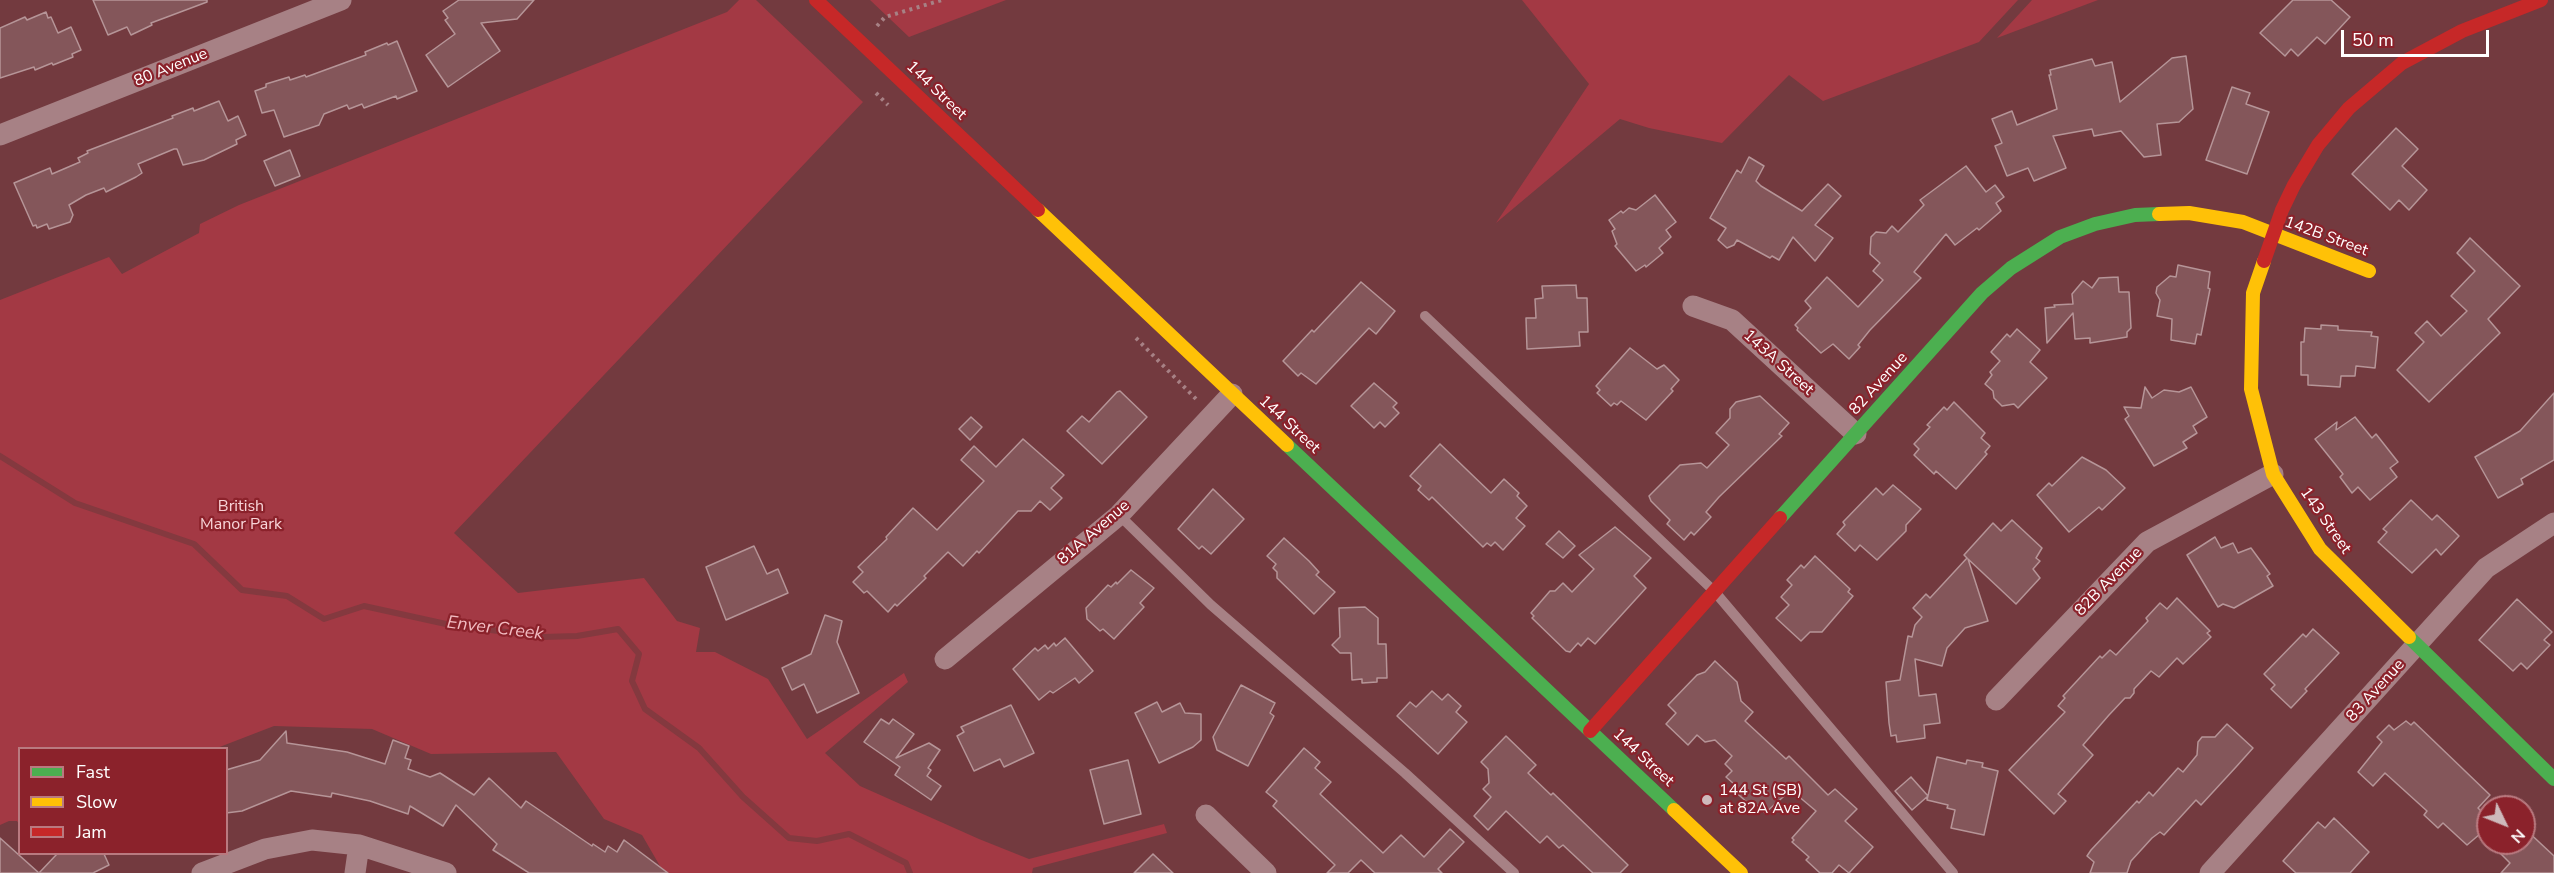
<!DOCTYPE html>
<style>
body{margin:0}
#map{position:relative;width:2554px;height:873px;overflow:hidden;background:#733a3f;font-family:"Nunito Sans",sans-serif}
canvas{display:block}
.legend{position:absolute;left:18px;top:747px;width:210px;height:108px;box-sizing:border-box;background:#8b222b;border:2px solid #b97a80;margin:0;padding:8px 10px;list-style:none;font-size:18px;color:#fff}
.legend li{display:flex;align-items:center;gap:12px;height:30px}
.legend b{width:30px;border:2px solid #b97a80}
.north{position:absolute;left:2476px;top:795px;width:60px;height:60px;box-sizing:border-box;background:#8b222b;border:2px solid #b97a80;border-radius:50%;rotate:133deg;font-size:16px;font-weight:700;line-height:24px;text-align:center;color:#fff}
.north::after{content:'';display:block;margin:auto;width:21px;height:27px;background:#cebabc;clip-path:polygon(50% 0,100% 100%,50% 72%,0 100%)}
.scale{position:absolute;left:2341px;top:30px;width:148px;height:27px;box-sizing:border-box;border:3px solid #fff;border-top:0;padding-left:8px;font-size:18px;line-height:21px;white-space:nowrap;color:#fff;-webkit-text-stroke:4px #8b222b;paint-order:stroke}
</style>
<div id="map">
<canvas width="2554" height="873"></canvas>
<ul class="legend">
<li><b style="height:8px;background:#4caf50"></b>Fast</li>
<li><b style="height:8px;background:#ffc107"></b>Slow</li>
<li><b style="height:8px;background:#c62828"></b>Jam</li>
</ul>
<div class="north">N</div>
<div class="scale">50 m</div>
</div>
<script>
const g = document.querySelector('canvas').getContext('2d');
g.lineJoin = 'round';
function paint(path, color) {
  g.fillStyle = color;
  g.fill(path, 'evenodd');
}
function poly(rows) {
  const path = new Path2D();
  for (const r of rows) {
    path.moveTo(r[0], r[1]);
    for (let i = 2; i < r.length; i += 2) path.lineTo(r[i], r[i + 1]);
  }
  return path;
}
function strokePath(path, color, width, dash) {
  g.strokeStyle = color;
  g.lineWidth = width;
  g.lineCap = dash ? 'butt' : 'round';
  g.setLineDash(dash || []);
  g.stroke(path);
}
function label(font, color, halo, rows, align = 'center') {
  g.font = font + ' "Nunito Sans",sans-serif';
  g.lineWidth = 4.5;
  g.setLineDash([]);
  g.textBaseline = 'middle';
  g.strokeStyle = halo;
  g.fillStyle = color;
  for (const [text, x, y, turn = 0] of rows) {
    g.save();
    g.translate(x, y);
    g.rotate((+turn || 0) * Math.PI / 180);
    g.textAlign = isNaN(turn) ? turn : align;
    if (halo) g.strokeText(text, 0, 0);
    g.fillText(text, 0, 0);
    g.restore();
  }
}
paint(poly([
 [739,0,756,0,863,102,454,533,518,593,644,578,677,621,700,628,696,652,715,652,768,679,807,739,904,673,908,682,825,753,860,786,979,839,1029,859,1164,824,1167,833,1033,868,1032,873,664,873,642,835,604,819,556,752,431,754,372,729,274,726,217,748,20,748,19,824,17,821,9,821,0,825,0,300,109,257,122,274,199,233,200,224,239,205,727,12],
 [870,0,1006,0,909,37],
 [1522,0,2018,0,1979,42,1823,101,1789,75,1722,143,1649,128,1620,119,1496,223,1589,84],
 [2032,0,2098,0,1997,38]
]), '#a33944');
strokePath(poly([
 [0,456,75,503,194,544,242,590,287,596,324,619,364,606,446,624,543,637,577,636,618,629,639,654,632,681,645,709,699,748,743,797,789,838,817,841,849,834,906,863,910,873]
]), '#84393f', 6);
const building = poly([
 [93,0,207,0,207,2,151,23,152,25,131,35,127,27,108,35,93,0],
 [459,0,534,0,517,19,481,23,500,51,448,87,426,55,455,34,445,20,448,18,443,11,459,0],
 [2293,0,2331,0,2350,17,2325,44,2317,37,2298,56,2291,49,2285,56,2260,33,2293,0],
 [46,12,48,18,51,17,58,33,71,27,81,50,72,54,73,57,53,65,52,63,35,70,34,67,0,78,0,28,25,17,27,20,46,12],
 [397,41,417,91,397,99,396,96,364,108,362,104,349,109,347,105,324,114,319,125,284,137,274,110,262,113,255,91,266,87,266,84,289,77,290,80,305,75,306,77,366,55,365,52,387,43,388,45,397,41],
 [2186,56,2193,109,2179,122,2157,124,2161,155,2144,157,2121,131,2094,136,2092,129,2053,136,2066,168,2034,181,2028,168,2007,176,1995,146,2002,143,1992,119,2012,111,2017,125,2057,109,2049,75,2051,75,2050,70,2092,59,2095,66,2112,62,2120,102,2172,58,2186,56],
 [2232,87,2250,93,2246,104,2269,112,2247,174,2206,160,2232,87],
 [219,101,228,121,238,116,246,135,236,140,237,144,204,160,183,165,177,149,174,149,138,164,142,173,136,177,106,192,104,188,86,195,69,205,73,215,70,222,49,229,47,224,37,228,36,225,33,226,14,183,50,168,52,174,80,162,78,158,88,153,87,151,173,118,172,116,193,108,194,111,219,101],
 [2396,128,2418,149,2402,166,2427,190,2409,210,2399,200,2390,210,2352,174,2396,128],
 [290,150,300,176,275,186,264,161,290,150],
 [1749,157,1764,166,1756,181,1761,186,1802,211,1828,184,1841,196,1815,225,1833,238,1815,261,1793,237,1779,260,1772,256,1770,258,1737,240,1734,245,1727,248,1718,240,1726,228,1710,218,1737,170,1741,173,1749,157],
 [1966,166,1986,192,1995,185,2004,197,1996,203,2001,211,1979,230,1977,228,1955,245,1946,234,1914,272,1921,278,1870,330,1858,345,1860,347,1849,359,1833,344,1821,353,1797,330,1798,328,1795,325,1811,308,1805,301,1827,277,1858,307,1883,280,1873,271,1880,263,1870,254,1871,237,1876,232,1886,233,1892,226,1898,232,1924,205,1920,200,1966,166],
 [1655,195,1676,222,1666,230,1671,237,1659,248,1663,253,1646,267,1645,265,1636,271,1615,246,1617,244,1612,231,1615,229,1609,220,1621,211,1623,213,1629,208,1636,210,1655,195],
 [2470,238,2520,286,2488,319,2500,333,2429,402,2397,370,2424,342,2415,333,2427,321,2441,336,2467,311,2451,296,2475,271,2457,253,2470,238],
 [2178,265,2210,272,2208,288,2210,289,2201,335,2197,334,2195,344,2171,340,2172,319,2157,316,2160,300,2156,293,2157,287,2170,276,2176,277,2178,265],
 [2118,277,2119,292,2129,292,2131,328,2127,332,2127,337,2090,343,2090,338,2075,339,2073,313,2047,343,2045,308,2055,307,2054,305,2073,304,2072,294,2083,281,2092,288,2099,278,2118,277],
 [1361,282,1395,311,1376,334,1369,328,1316,384,1301,373,1298,376,1283,361,1312,330,1314,332,1361,282],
 [1576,285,1577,298,1587,298,1588,332,1579,332,1580,346,1527,349,1526,318,1536,318,1535,299,1543,298,1542,286,1576,285],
 [2321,325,2338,326,2338,330,2372,332,2371,336,2378,337,2375,368,2356,366,2355,376,2341,376,2340,387,2308,385,2308,375,2301,375,2301,342,2304,342,2305,328,2321,329,2321,325],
 [2017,329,2040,350,2030,362,2047,378,2018,408,2014,404,2002,406,1994,398,1993,391,1985,384,1992,375,1990,372,2000,361,1991,352,2007,334,2010,337,2017,329],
 [1630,348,1657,369,1664,365,1679,380,1671,389,1673,391,1646,420,1621,401,1617,405,1614,403,1611,406,1597,393,1600,390,1596,386,1630,348],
 [1374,383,1397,403,1393,407,1399,413,1385,427,1380,422,1374,428,1351,406,1374,383],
 [2145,387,2152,398,2164,390,2179,392,2191,387,2207,417,2193,426,2197,433,2183,442,2187,448,2154,466,2125,419,2129,416,2124,407,2141,408,2145,387],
 [1120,391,1147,417,1102,464,1067,431,1082,416,1089,422,1117,392,1120,391],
 [2554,393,2554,460,2521,479,2523,484,2498,498,2475,457,2520,431,2554,393],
 [1760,396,1789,423,1779,434,1782,436,1719,497,1706,512,1711,517,1694,535,1691,532,1684,540,1667,524,1670,520,1651,501,1649,496,1680,465,1701,463,1707,468,1729,445,1716,433,1730,418,1730,409,1736,402,1760,396],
 [1954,402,1985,433,1981,438,1990,446,1985,452,1987,454,1956,489,1936,471,1934,474,1914,455,1919,449,1914,444,1930,427,1927,425,1944,407,1947,410,1954,402],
 [971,417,982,427,970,440,959,429,971,417],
 [2355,417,2372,438,2376,434,2398,462,2390,468,2397,477,2370,500,2358,487,2352,493,2340,477,2343,474,2315,439,2337,422,2336,430,2355,417],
 [1023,439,1064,475,1051,488,1062,498,1050,510,1040,501,1031,511,1018,511,979,553,977,551,963,566,948,552,924,576,926,578,897,606,895,604,888,612,867,591,864,593,853,582,863,572,858,567,887,539,886,537,913,508,937,530,984,481,961,460,974,446,996,467,1023,439],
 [1440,444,1491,493,1504,479,1519,493,1517,496,1527,506,1516,518,1525,526,1503,550,1495,542,1491,546,1487,543,1483,547,1432,497,1429,500,1418,490,1421,486,1410,476,1440,444],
 [2082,457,2106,470,2125,488,2102,510,2099,507,2069,532,2037,495,2049,483,2052,486,2082,457],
 [1893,485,1921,509,1906,525,1906,531,1877,560,1860,545,1855,551,1837,534,1845,525,1843,522,1876,488,1883,495,1893,485],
 [1213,489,1244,519,1211,554,1202,546,1199,549,1178,529,1213,489],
 [2411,500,2432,520,2437,515,2459,536,2441,555,2436,549,2412,573,2378,542,2387,532,2383,529,2411,500],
 [2012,520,2042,548,2036,558,2040,561,2033,569,2040,578,2016,604,1968,559,1988,621,1965,628,1947,648,1942,666,1915,659,1919,696,1936,694,1940,723,1924,725,1925,738,1897,742,1896,735,1891,736,1889,723,1886,682,1900,680,1908,636,1912,637,1915,625,1922,617,1913,608,1926,594,1930,598,1967,558,1964,555,1993,523,2001,531,2012,520],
 [1615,527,1651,558,1634,576,1646,588,1595,644,1588,638,1581,646,1578,643,1570,652,1566,651,1532,618,1534,616,1531,613,1550,591,1555,591,1563,583,1572,592,1594,569,1579,555,1615,527],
 [1559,531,1575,546,1563,558,1546,544,1559,531],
 [2215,537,2221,548,2233,543,2238,553,2251,548,2270,574,2267,576,2273,586,2234,608,2223,604,2218,607,2187,555,2215,537],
 [1284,538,1309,561,1319,572,1316,575,1335,592,1314,614,1277,578,1277,572,1273,568,1276,564,1267,556,1284,538],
 [754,546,767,574,778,569,788,593,726,620,706,567,754,546],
 [1815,556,1850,589,1848,592,1853,596,1822,632,1810,632,1801,641,1776,618,1789,605,1781,597,1792,585,1787,580,1801,565,1804,568,1815,556],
 [1131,570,1154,588,1140,603,1144,607,1114,639,1103,629,1100,631,1087,619,1086,608,1108,585,1111,587,1116,582,1117,584,1131,570],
 [2177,598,2210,631,2207,633,2211,637,2183,664,2177,658,2159,677,2151,671,2134,689,2134,693,2130,698,2125,698,2109,715,2083,745,2093,755,2058,794,2066,801,2054,814,2009,770,2065,712,2058,706,2065,698,2063,696,2100,656,2102,658,2110,650,2116,655,2148,621,2146,618,2160,603,2167,609,2177,598],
 [2517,599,2552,632,2544,640,2550,645,2527,669,2521,663,2513,671,2479,640,2517,599],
 [1365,607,1378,618,1378,644,1386,644,1387,678,1377,678,1377,682,1362,683,1362,679,1352,680,1351,653,1340,653,1332,645,1340,637,1339,608,1365,607],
 [825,615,842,621,837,642,859,693,817,713,804,684,792,690,782,668,811,654,825,615],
 [2313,629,2339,653,2305,689,2307,691,2291,708,2271,689,2275,685,2264,674,2303,634,2306,637,2313,629],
 [1065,638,1093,671,1079,683,1075,678,1053,693,1050,691,1039,700,1013,669,1035,648,1038,651,1045,645,1048,649,1054,643,1056,646,1065,638],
 [1715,661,1737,682,1741,701,1753,712,1745,721,1786,759,1789,756,1828,795,1835,789,1857,809,1845,821,1873,847,1849,873,1839,865,1832,873,1820,873,1806,860,1809,857,1792,842,1794,840,1792,838,1816,811,1791,790,1765,813,1752,801,1749,804,1731,788,1734,784,1726,777,1732,771,1725,764,1732,756,1715,740,1705,742,1697,735,1688,745,1666,724,1676,713,1668,705,1697,675,1705,672,1715,661],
 [1241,685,1275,703,1270,713,1274,716,1248,766,1217,750,1213,737,1241,685],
 [1432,691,1442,700,1448,694,1461,706,1456,712,1467,722,1438,754,1397,716,1410,702,1416,707,1432,691],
 [1157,702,1162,712,1180,703,1185,713,1201,714,1201,740,1193,747,1159,763,1135,713,1157,702],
 [1011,705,1034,753,1004,767,1000,759,974,771,957,736,964,732,961,727,1011,705],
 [881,719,889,724,893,719,914,734,896,758,929,743,940,750,928,768,931,770,927,776,941,786,931,800,895,775,900,767,864,742,881,719],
 [2406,721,2411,725,2414,722,2490,795,2478,808,2488,818,2488,842,2480,834,2467,845,2443,823,2438,828,2424,815,2427,811,2385,773,2373,786,2358,772,2382,742,2377,737,2389,725,2394,730,2406,721],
 [2227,724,2253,748,2236,767,2201,805,2196,800,2164,835,2160,832,2152,838,2131,861,2127,873,2090,873,2094,862,2087,856,2091,850,2137,801,2139,803,2149,792,2153,796,2178,768,2183,772,2197,755,2198,742,2202,737,2215,737,2227,724],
 [286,731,287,743,347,752,385,764,393,740,409,746,405,758,411,760,408,769,430,777,440,773,474,795,489,778,521,808,526,801,592,846,593,844,605,852,608,846,617,852,624,840,668,873,529,873,493,850,497,844,456,805,443,826,410,806,408,814,370,801,332,793,331,797,291,791,242,811,226,813,226,770,260,760,286,731],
 [1506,736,1536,765,1528,773,1551,795,1553,793,1628,865,1620,873,1593,873,1563,845,1559,848,1547,836,1540,843,1506,811,1488,830,1474,816,1491,797,1483,789,1489,783,1488,769,1481,762,1506,736],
 [1304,748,1320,762,1315,768,1331,782,1320,794,1383,853,1401,835,1424,857,1450,829,1464,842,1438,869,1442,873,1375,873,1361,860,1348,873,1327,873,1335,865,1273,806,1277,801,1266,792,1304,748],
 [1937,757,1966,764,1967,760,1983,763,1982,767,1998,771,1984,835,1951,828,1955,810,1947,808,1948,805,1927,800,1937,757],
 [1128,760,1141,814,1104,824,1090,770,1128,760],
 [1911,777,1928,796,1912,810,1895,791,1911,777],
 [2334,818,2369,852,2350,873,2296,873,2283,861,2318,822,2325,828,2334,818],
 [2524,828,2554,856,2554,873,2501,873,2510,863,2490,843,2524,843,2524,828],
 [0,838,39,873,57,854,104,854,109,865,93,873,0,873,0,838],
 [1153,854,1173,873,1134,873,1153,854]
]);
paint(building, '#84565a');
strokePath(building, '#b69598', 1.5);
strokePath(poly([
 [877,26,885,17,942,0],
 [876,93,888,105],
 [1136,338,1198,401]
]), '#a78185', 4, [3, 4.5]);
strokePath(poly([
 [1425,316,1715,592,1953,873],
 [1119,515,1211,605,1405,773,1514,873]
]), '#a78185', 10);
strokePath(poly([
 [0,135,341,0],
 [1693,306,1732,320,1856,434],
 [945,659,1119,515,1232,394],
 [1996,700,2147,542,2273,474],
 [1206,815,1266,873],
 [202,873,265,849,312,840,359,845,446,873],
 [355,873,359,845],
 [2210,873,2486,568,2554,523]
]), '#a78185', 21);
strokePath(poly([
 [1287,445,1674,810],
 [1780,518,1982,293,2011,268,2060,237,2095,224,2135,215,2159,214],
 [2409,637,2554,779]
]), '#4caf50', 14);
strokePath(poly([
 [1038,210,1287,445],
 [2159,214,2189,213,2243,222,2369,271],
 [2264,261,2253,293,2251,389,2273,474,2320,549,2409,637],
 [1674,810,1741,873]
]), '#ffc107', 14);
strokePath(poly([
 [816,0,1038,210],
 [2264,261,2282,210,2294,185,2318,145,2349,108,2402,63,2462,31,2541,0],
 [1590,731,1780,518]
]), '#c62828', 14);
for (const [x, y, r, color] of [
 [1707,800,6,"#cebabc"]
]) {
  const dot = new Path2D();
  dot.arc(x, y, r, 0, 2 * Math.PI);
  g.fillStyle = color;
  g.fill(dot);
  strokePath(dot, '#8b222b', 2);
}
label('16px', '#fff', '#8b222b', [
 ["80 Avenue",171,68,-22],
 ["144 Street",936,91,44],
 ["142B Street",2326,237,20],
 ["143A Street",1778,363,42],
 ["82 Avenue",1879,384,-48],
 ["144 Street",1289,425,43],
 ["143 Street",2325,521,55],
 ["81A Avenue",1094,533,-41],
 ["82B Avenue",2109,582,-46],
 ["83 Avenue",2376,691,-48],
 ["144 Street",1643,758,43]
]);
label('16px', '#f8d4d8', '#8b222b', [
 ["British",241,507],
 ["Manor Park",241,525]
]);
label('16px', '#fff', '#8b222b', [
 ["144 St (SB)",1719,791],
 ["at 82A Ave",1719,809]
], 'left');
label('italic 18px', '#f2bbc1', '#8b222b', [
 ["Enver Creek",495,629,7]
]);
</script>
